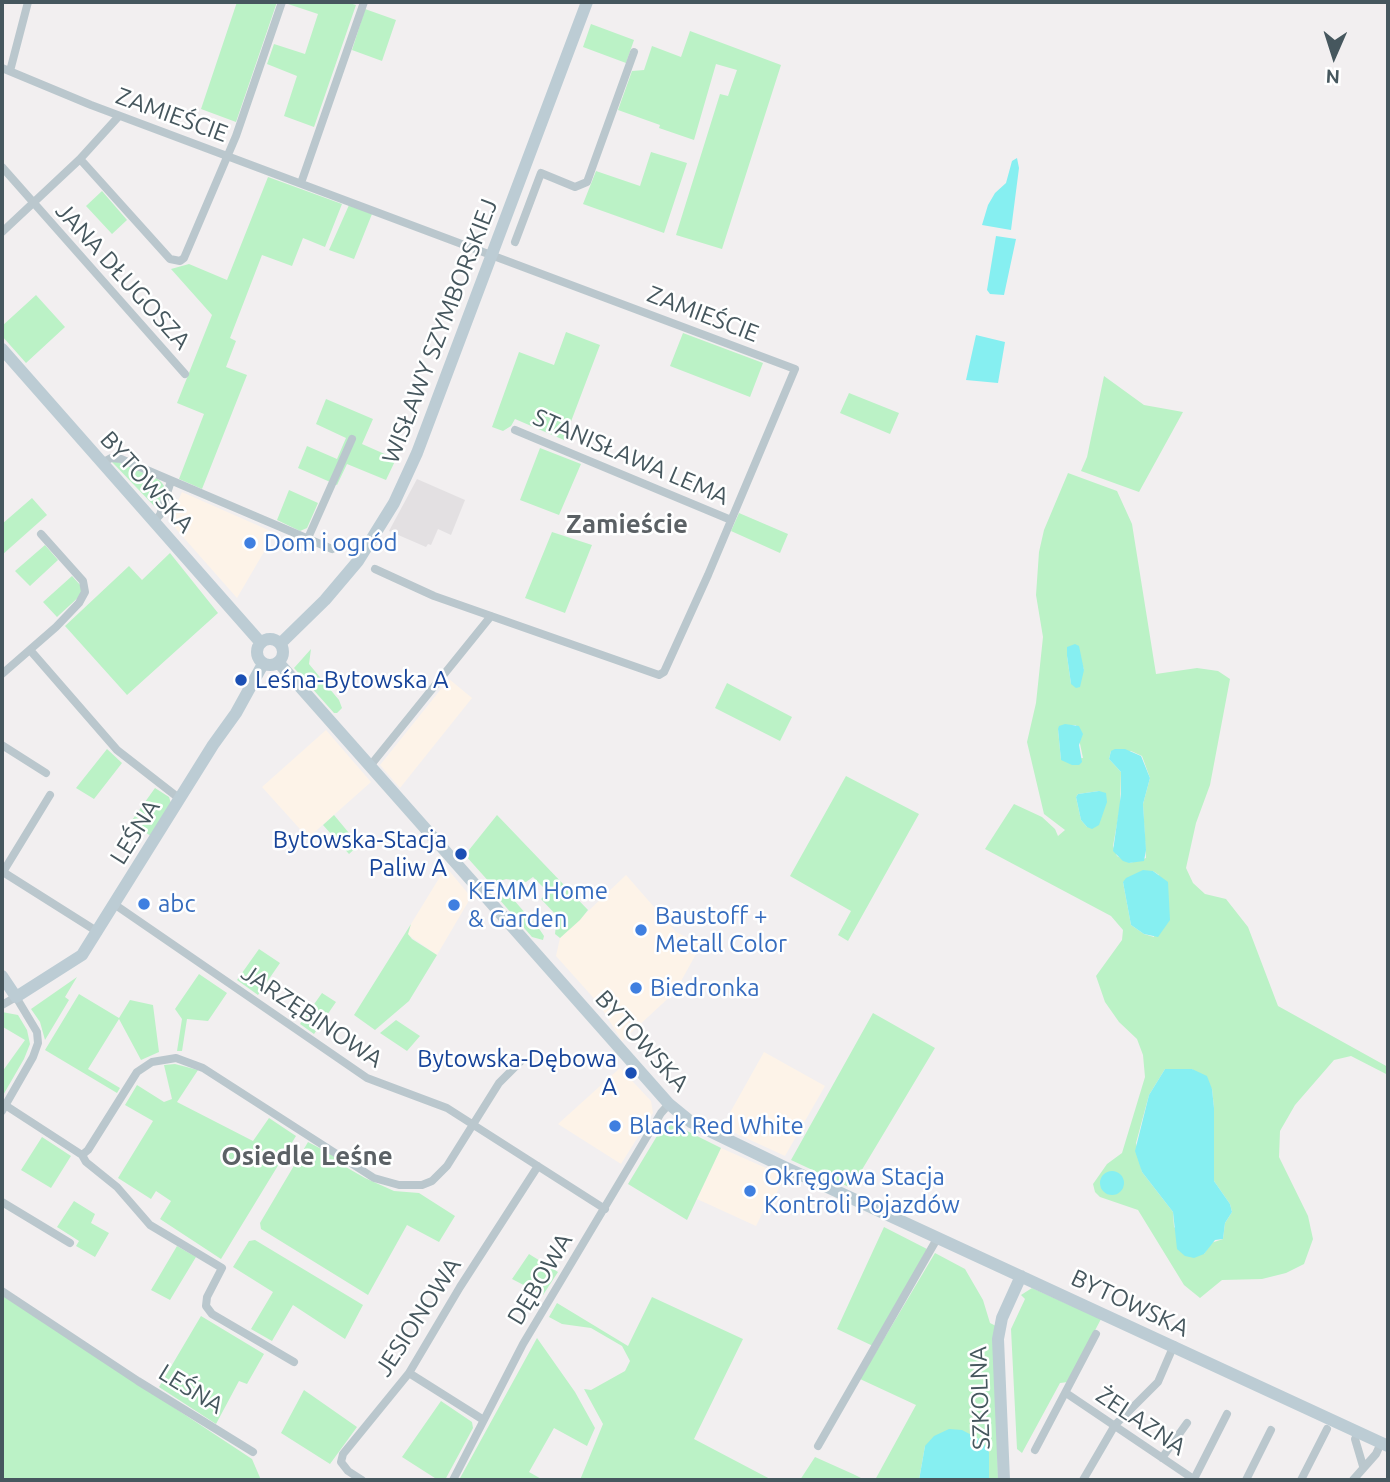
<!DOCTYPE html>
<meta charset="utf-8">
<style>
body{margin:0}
#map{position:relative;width:1390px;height:1482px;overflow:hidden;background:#f2eff0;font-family:Ubuntu,sans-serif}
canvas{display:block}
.frame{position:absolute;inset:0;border:4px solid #46575e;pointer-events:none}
.north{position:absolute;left:1299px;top:21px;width:70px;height:70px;-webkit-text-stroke:5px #fff;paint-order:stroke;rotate:183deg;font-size:19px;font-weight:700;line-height:28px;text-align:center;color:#46575e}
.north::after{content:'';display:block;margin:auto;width:24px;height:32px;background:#46575e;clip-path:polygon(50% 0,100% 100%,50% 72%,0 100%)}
</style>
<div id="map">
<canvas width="1390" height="1482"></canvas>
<div class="frame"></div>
<div class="north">N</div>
</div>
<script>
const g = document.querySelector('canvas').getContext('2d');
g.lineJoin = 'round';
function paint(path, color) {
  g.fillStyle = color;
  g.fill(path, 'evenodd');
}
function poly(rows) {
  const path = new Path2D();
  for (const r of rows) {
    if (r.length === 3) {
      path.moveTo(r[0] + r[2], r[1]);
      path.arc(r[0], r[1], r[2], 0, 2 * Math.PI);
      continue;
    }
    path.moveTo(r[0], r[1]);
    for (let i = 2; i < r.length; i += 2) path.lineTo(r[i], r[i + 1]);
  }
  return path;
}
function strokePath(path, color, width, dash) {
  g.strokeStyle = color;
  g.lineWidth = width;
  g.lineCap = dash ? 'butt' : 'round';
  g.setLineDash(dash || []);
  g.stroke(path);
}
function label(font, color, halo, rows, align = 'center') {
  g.font = font + ' Ubuntu,sans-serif';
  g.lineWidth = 5;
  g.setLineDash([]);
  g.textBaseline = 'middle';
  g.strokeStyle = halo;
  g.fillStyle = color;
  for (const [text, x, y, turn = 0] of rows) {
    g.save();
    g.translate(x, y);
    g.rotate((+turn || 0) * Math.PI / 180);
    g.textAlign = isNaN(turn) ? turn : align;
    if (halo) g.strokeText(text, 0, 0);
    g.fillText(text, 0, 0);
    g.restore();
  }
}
paint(poly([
 [182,492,275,533,237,598,169,521],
 [449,679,472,698,400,788,380,765],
 [326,730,371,782,308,838,262,787],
 [446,867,471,897,437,955,407,934,411,924],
 [626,875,676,932,701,945,675,992,622,1041,599,1004,556,956,560,938],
 [764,1052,825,1086,785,1156,722,1127],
 [620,1068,651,1101,653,1113,621,1164,558,1124],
 [721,1148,784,1176,771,1206,764,1210,756,1226,697,1199]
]), '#fdf3e8');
paint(poly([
 [417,479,465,500,451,535,438,529,431,545,428,544,426,547,389,531]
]), '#e3e0e2');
paint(poly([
 [237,2,277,2,236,122,201,109],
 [288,2,346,2,356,5,314,127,284,116,297,76,267,64,274,44,305,54,318,14,288,4],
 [365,9,396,20,382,61,352,50],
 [591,24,634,40,626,63,583,47],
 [690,31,781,65,722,249,676,235,720,94,728,96,737,70,716,64,694,140,659,128,660,125,618,110,632,71,644,70,652,46,681,57],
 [651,152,687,163,664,233,583,204,596,171,640,186],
 [268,177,342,204,325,247,303,238,292,266,262,255,230,338,236,341,226,367,247,375,202,489,179,479,204,414,177,403,212,315,171,269,189,264,227,280],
 [102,191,127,220,112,234,86,206],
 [349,205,372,214,354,259,329,250],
 [36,295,65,327,26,363,2,336,2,326],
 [566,332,600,345,564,440,515,419,511,426,503,431,492,427,519,352,554,365],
 [683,333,763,363,750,397,670,366],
 [1104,376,1144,405,1183,412,1139,492,1081,471,1087,457],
 [849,393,899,413,890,434,840,413],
 [326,399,373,419,362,444,396,459,386,480,347,464,337,485,298,468,307,446,337,459,346,438,316,424],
 [540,448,581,464,559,515,520,500],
 [115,461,158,479,162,483,164,486,158,510,112,462],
 [1068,473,1117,491,1132,524,1156,674,1197,668,1218,671,1230,679,1210,785,1196,823,1186,868,1193,883,1205,894,1226,899,1248,927,1278,1006,1388,1067,1388,1075,1351,1056,1334,1060,1295,1105,1280,1131,1279,1157,1308,1216,1313,1239,1304,1264,1286,1273,1262,1279,1222,1280,1200,1298,1184,1285,1138,1210,1100,1197,1095,1192,1093,1184,1107,1164,1122,1153,1145,1077,1143,1055,1137,1039,1119,1022,1105,1002,1096,976,1122,940,1123,930,1111,916,985,849,1014,804,1042,817,1055,829,1058,836,1065,830,1044,814,1027,742,1036,703,1043,637,1036,595,1039,552,1044,530],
 [1067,656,1080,657,1084,670,1071,684],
 [1071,725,1076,725,1083,758,1061,760,1058,729],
 [1111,751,1131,751,1142,756,1150,778,1143,804,1146,858,1130,863,1117,856,1113,846,1120,807,1121,772,1109,759],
 [1099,791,1087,827,1081,820,1076,797,1078,794],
 [1153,871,1159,875,1154,937,1144,934,1131,925,1123,882],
 [1165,1069,1192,1069,1212,1089,1214,1108,1214,1181,1230,1204,1232,1212,1225,1223,1223,1239,1211,1243,1204,1254,1174,1227,1173,1212,1142,1172,1136,1143,1149,1095],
 [289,490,318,503,307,528,300,531,277,520],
 [32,498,47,515,2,555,2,524],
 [739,513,788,534,780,553,731,531],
 [552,532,592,545,565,613,525,598],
 [45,545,58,560,30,586,15,571],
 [170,553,218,613,127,695,65,626,129,566,142,580],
 [72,576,82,587,82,594,57,617,43,602],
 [311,649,309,664,339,700,342,708,337,713,334,713,294,668],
 [727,683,792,717,780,741,715,708],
 [107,749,122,763,94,799,76,788],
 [846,776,919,814,848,941,838,935,851,911,790,876],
 [155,788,169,797,171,803,151,836,130,823],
 [334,815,359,845,349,854,323,825],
 [497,815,588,910,580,920,560,938,555,934,557,916,541,899,548,892,533,877,526,882,506,879,491,884,465,855],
 [505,896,513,899,540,930,544,936,543,940,532,937,499,899],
 [411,924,408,934,412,939,437,955,409,1001,375,1030,354,1015],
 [259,949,280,963,258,995,237,980],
 [199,974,227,993,208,1021,187,1019,182,1051,177,1051,182,1019,175,1009],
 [77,977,65,997,69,1000,45,1040,40,1022,31,1009],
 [322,993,336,1002,314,1034,300,1024],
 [79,994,119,1018,130,1000,153,1005,159,1052,141,1060,119,1019,88,1069,120,1088,117,1093,45,1050],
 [2,1012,18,1015,27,1030,30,1044,24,1059,2,1097,2,1072,25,1040,3,1027],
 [873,1013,935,1048,851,1188,791,1160],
 [396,1020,420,1036,407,1051,380,1033],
 [175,1064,198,1070,177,1102,253,1141,269,1118,296,1136,221,1259,160,1219,171,1201,156,1191,151,1199,118,1178,153,1121,125,1105,137,1085,164,1102,172,1099,164,1065],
 [673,1124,721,1148,687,1220,628,1184,660,1131],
 [42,1137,71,1156,51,1188,21,1170],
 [308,1142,331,1154,344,1166,365,1178,394,1191,419,1193,455,1216,439,1242,407,1225,368,1295,261,1229,260,1223],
 [74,1201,95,1214,91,1223,109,1233,95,1257,76,1246,79,1241,57,1227],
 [884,1227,927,1249,873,1346,837,1329],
 [255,1240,363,1305,345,1339,293,1305,272,1341,251,1329,273,1292,233,1267,249,1241],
 [177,1246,196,1257,170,1300,151,1290],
 [935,1253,965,1269,983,1300,990,1323,996,1326,998,1480,989,1480,989,1460,925,1446,919,1480,875,1480,916,1405,860,1379],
 [529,1254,558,1272,543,1295,512,1279],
 [1032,1288,1101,1319,1068,1382,1060,1383,1022,1453,1017,1449,1011,1329,1025,1299,1021,1295],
 [2,1294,252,1459,261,1480,2,1480],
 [652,1297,743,1339,694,1439,772,1480,580,1480,603,1424,584,1389,591,1390,625,1371,630,1361,622,1346,591,1328,562,1324,549,1317,557,1303,628,1346],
 [201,1316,264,1354,247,1384,239,1381,216,1424,159,1387],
 [537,1338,575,1392,595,1428,587,1446,554,1428,529,1472,543,1480,459,1480],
 [304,1390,357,1427,330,1464,281,1433],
 [441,1401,472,1422,473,1428,445,1480,438,1480,402,1457],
 [815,1457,853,1474,865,1480,800,1480]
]), '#bbf2c6');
paint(poly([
 [1017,158,1019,168,1011,230,982,225,988,205,995,193,1006,183,1012,161],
 [996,236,1016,239,1004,295,990,294,987,290],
 [976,335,1005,342,998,383,966,380],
 [1075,644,1079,646,1084,670,1080,687,1076,688,1071,684,1067,656,1067,647],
 [1065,724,1079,726,1083,734,1079,745,1082,762,1079,765,1072,765,1061,760,1058,729,1059,726],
 [1115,749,1125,749,1141,756,1150,778,1143,804,1146,850,1144,861,1129,863,1123,861,1113,851,1121,794,1121,772,1109,759,1111,751],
 [1099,791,1106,793,1107,802,1099,825,1092,829,1087,827,1081,820,1076,797,1078,794],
 [1143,870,1153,871,1168,882,1170,920,1158,937,1144,934,1131,925,1123,882,1126,878],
 [1165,1069,1192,1069,1207,1076,1212,1089,1214,1108,1214,1181,1230,1204,1232,1212,1225,1223,1223,1239,1215,1240,1204,1254,1194,1258,1185,1256,1177,1249,1173,1212,1142,1172,1135,1151,1149,1095],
 [1112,1183,12],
 [949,1429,962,1430,981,1440,989,1452,989,1480,919,1480,925,1446,934,1436]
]), '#86eff1');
strokePath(poly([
 [2,68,91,105,795,369,708,575,664,672,659,675,434,596,375,569],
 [10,71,28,2],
 [80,159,170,259,180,261,184,258,236,136,282,2],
 [2,167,185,374],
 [301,183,364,2],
 [2,232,80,159,119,116],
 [515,242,541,173,575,187,587,182,634,52],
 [515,430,731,520],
 [102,463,111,458,121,459,332,549],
 [154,521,160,515,171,481],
 [308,538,352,439],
 [30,650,117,750,180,799],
 [2,674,56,627,79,603,85,592,83,581,41,534],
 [2,745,46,773],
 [370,766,491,616],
 [50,795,3,872,98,932],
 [114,904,367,1078,447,1108,605,1209],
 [2,1005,16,997,37,1032,38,1043,33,1057,2,1111],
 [5,1105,82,1155],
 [82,1155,88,1150,137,1072,152,1062,176,1058,203,1068,374,1178,399,1185,422,1185,432,1181,447,1166,499,1083,521,1061],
 [82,1155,86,1162,117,1187,150,1225,222,1268,207,1297,206,1306,212,1314,294,1362],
 [2,1202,70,1243],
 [2,1291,138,1381,253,1452],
 [409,1373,482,1419],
 [1066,1393,1195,1480],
 [1359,1432,1355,1439,1363,1466],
 [818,1446,938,1237],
 [1035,1450,1096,1334],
 [1162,1458,1187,1423],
 [1194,1479,1227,1414],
 [362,1480,348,1471,341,1462,343,1454,409,1373,460,1287,538,1166],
 [453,1480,523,1344,661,1113,669,1104],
 [1083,1480,1115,1425,1158,1382,1174,1345],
 [1246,1480,1271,1430],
 [1301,1480,1327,1429],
 [1353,1480,1376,1454,1381,1443]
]), '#bac7cd', 8);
strokePath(poly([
 [2,349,261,643],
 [270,652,13],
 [280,644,325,600,358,561,394,503,417,453,587,2],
 [278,662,669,1104,691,1122,782,1166,1388,1446],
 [2,976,16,997,82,955,213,745,236,713,263,664],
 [1004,1480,998,1339,1002,1318,1021,1276]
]), '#bcccd4', 12);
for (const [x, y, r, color] of [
 [250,543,7,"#3f7fe0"],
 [241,680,7,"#1a4fb4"],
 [461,854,7,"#1a4fb4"],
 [144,904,7,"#3f7fe0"],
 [454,905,7,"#3f7fe0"],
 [641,930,7,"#3f7fe0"],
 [636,988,7,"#3f7fe0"],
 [631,1073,7,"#1a4fb4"],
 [615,1126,7,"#3f7fe0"],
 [750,1191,7,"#3f7fe0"]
]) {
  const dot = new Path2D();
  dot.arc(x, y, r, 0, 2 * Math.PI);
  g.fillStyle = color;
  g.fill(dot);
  strokePath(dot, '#fff', 2.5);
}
label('24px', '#46575e', '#fff', [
 ["ZAMIEŚCIE",172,115,20],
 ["JANA DŁUGOSZA",123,276,48],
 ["ZAMIEŚCIE",703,314,21],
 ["WISŁAWY SZYMBORSKIEJ",440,331,-69],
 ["STANISŁAWA LEMA",631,457,23],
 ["BYTOWSKA",147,482,48],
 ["LEŚNA",135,832,-58],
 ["JARZĘBINOWA",312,1016,34],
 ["BYTOWSKA",642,1041,48],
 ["DĘBOWA",540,1279,-59],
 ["BYTOWSKA",1130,1303,25],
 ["JESIONOWA",418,1317,-57],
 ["LEŚNA",191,1389,32],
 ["SZKOLNA",980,1398,-92],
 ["ŻELAZNA",1141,1421,34]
]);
label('24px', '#366cbe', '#fff', [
 ["Dom i ogród",264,543],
 ["KEMM Home",468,891],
 ["& Garden",468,919],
 ["abc",158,904],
 ["Baustoff +",655,916],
 ["Metall Color",655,944],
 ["Biedronka",650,988],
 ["Black Red White",629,1126],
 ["Okręgowa Stacja",764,1177],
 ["Kontroli Pojazdów",764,1205]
], 'left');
label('24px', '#164399', '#fff', [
 ["Leśna-Bytowska A",255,680,"left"],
 ["Bytowska-Stacja",447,840],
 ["Paliw A",447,868],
 ["Bytowska-Dębowa",617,1059],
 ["A",617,1087]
], 'right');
label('bold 26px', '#5b6165', '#fff', [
 ["Zamieście",627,524],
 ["Osiedle Leśne",307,1156]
]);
</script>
